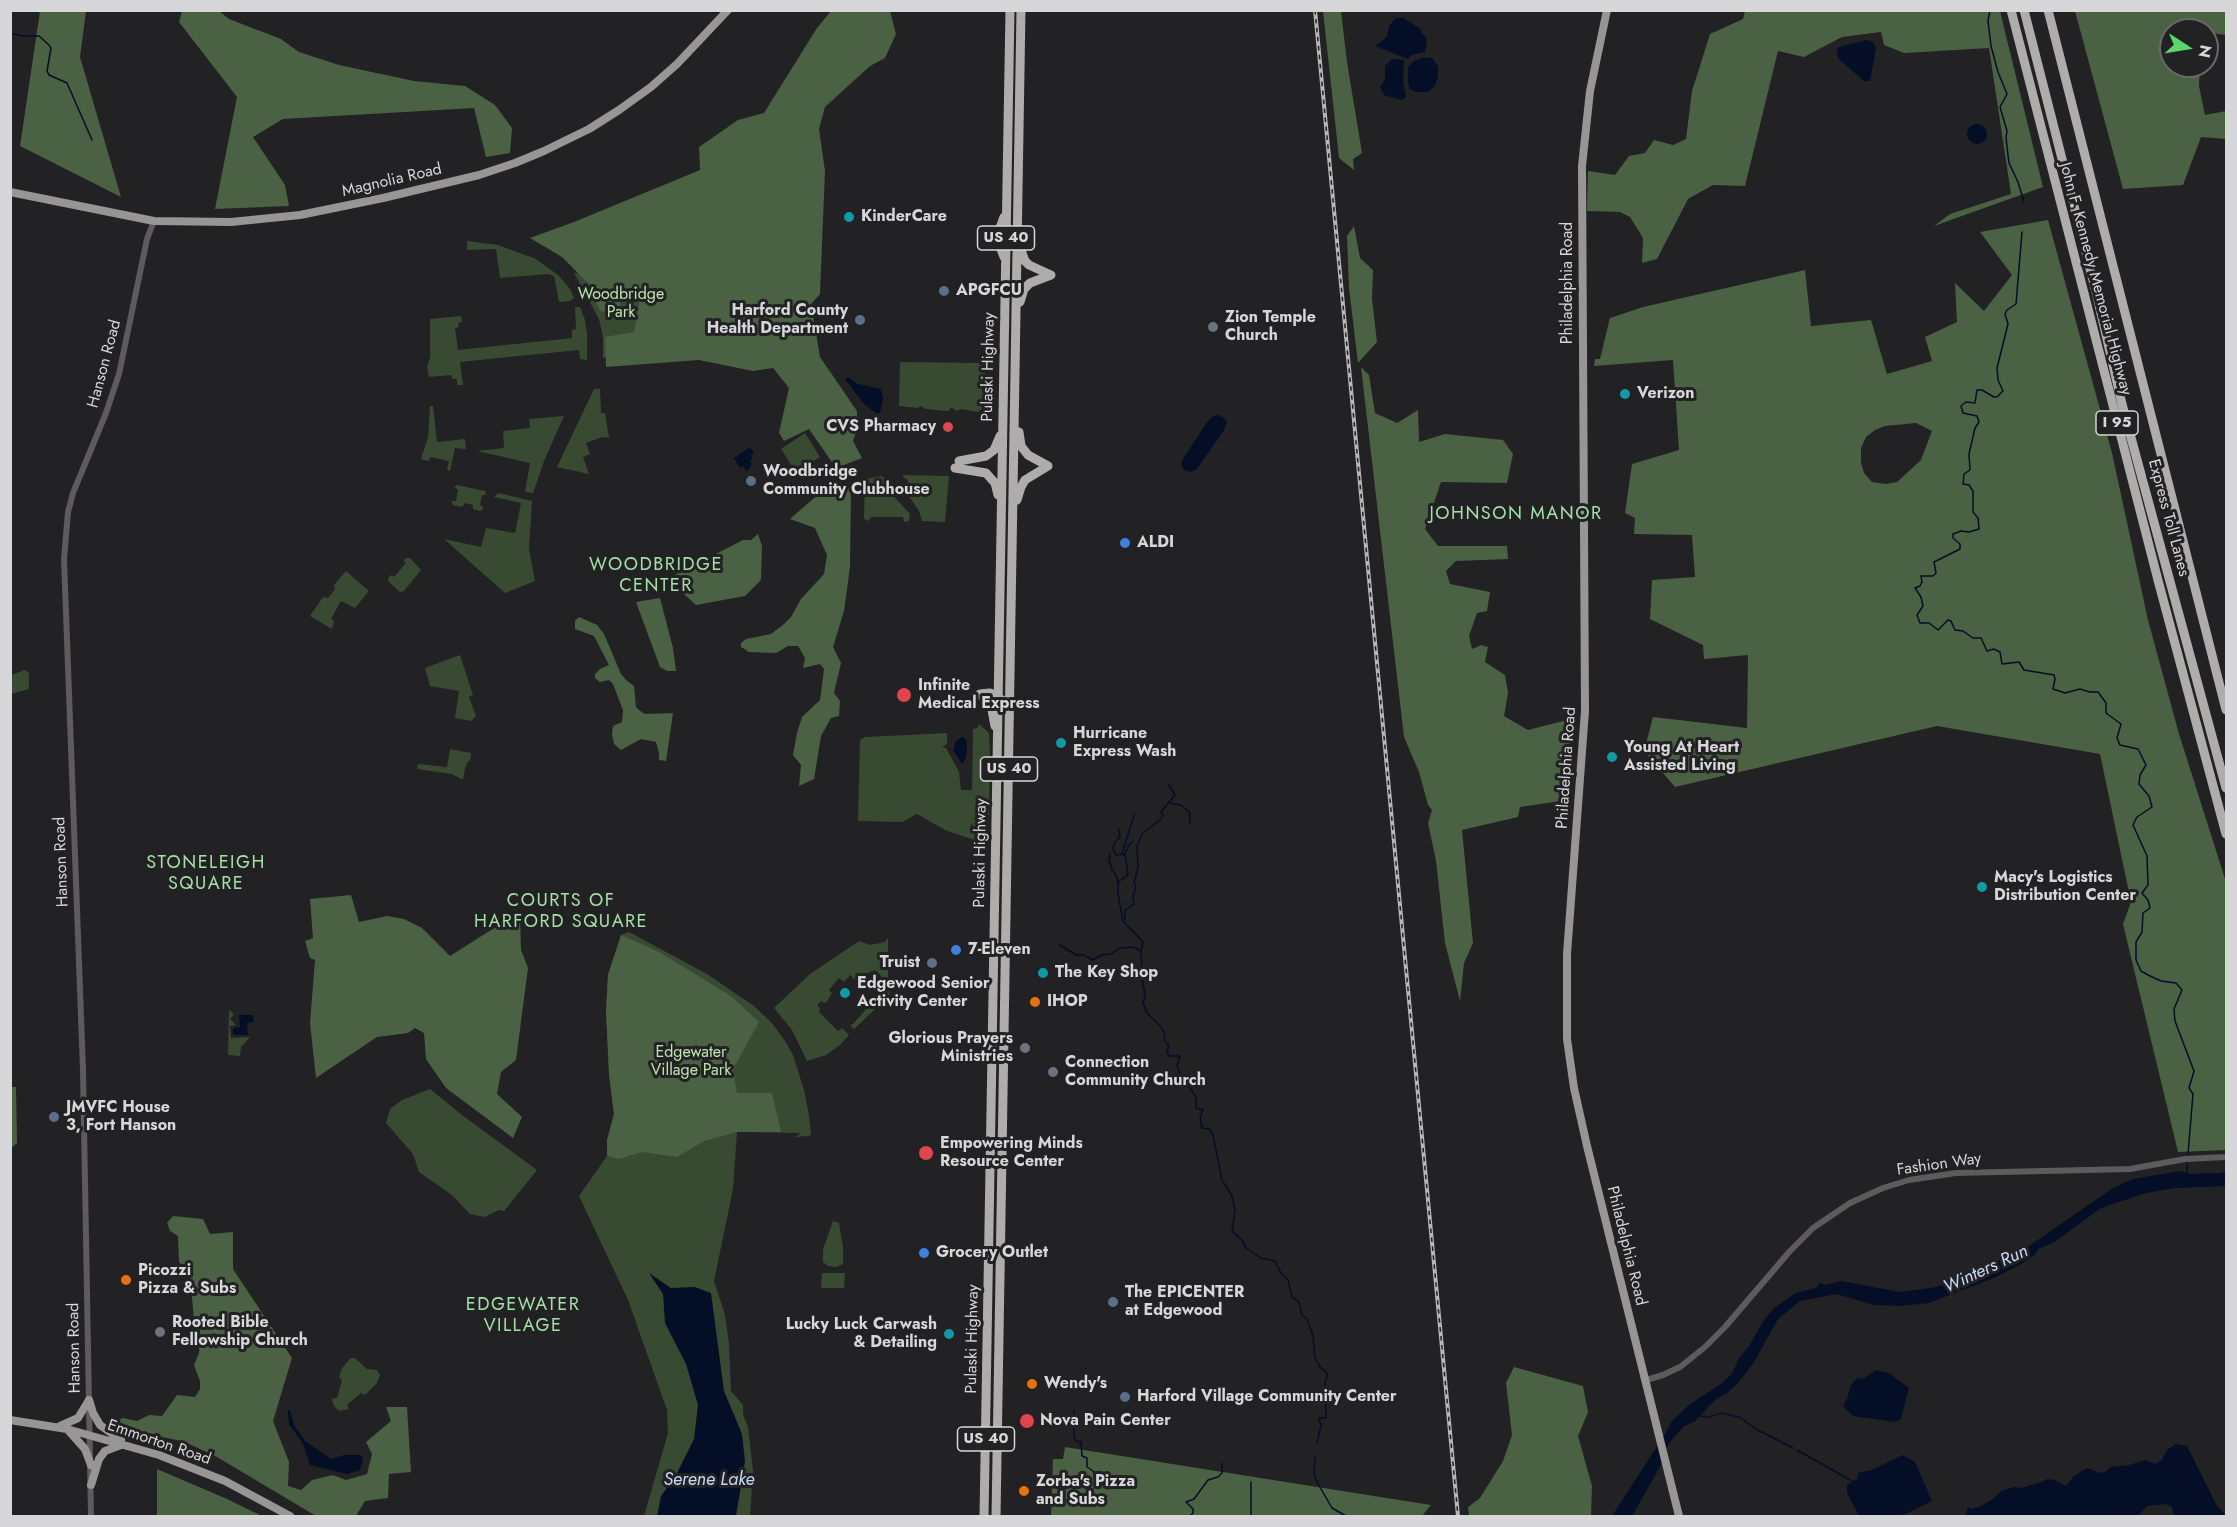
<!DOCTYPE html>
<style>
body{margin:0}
#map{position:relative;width:2237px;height:1527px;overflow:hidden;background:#222123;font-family:Jost,sans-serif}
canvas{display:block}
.frame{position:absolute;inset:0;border:12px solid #d7d6d8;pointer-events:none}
.north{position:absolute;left:2159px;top:18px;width:60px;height:60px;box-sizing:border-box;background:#222123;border:2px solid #6a696b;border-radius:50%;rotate:102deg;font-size:16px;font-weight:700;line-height:24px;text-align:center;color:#d7d6d8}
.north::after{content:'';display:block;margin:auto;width:21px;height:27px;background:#5dd56c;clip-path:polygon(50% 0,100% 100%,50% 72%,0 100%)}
</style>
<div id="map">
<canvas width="2237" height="1527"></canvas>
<div class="frame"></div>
<div class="north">N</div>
</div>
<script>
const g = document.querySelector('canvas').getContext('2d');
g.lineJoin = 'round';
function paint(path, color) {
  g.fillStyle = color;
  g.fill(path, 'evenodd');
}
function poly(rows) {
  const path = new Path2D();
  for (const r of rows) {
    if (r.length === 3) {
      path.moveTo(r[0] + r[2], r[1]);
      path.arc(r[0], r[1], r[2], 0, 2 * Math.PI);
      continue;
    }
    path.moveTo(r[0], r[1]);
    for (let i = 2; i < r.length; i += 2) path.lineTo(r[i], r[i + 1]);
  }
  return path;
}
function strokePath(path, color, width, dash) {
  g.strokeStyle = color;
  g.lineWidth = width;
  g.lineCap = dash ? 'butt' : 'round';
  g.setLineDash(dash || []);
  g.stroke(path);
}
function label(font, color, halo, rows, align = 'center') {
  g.font = font + ' Jost,sans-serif';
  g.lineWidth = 6;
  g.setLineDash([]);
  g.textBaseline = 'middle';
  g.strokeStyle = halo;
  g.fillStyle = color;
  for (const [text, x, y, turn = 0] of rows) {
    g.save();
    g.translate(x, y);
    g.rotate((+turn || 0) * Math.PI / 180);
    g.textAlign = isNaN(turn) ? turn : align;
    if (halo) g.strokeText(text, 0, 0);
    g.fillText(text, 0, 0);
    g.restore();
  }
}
paint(poly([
 [467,241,498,245,536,259,558,275,570,289,574,298,570,301,559,302,554,276,548,274,500,278,496,249,467,250],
 [574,273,653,280,642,353,603,358,603,337,599,319],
 [575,307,580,307,585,320,587,334,587,360,580,359,579,350,460,362,463,385,457,385,457,379,452,379,451,375,429,377,427,366,430,358,430,319,461,316,462,322,458,323,459,327,455,328,458,350,572,338,572,330,576,329],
 [901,362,980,363,985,368,983,408,978,412,961,409,956,411,951,407,949,411,946,411,926,409,920,406,918,408,899,406,900,363],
 [594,389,600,389,601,413,605,413,609,438,602,437,586,443,590,454,583,457,589,474,557,467],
 [430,406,433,406,437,442,465,439,466,449,455,448,450,471,447,470,449,461,430,457,429,461,421,459,428,437],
 [564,416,544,461,533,493,525,492,530,463,477,451,504,448,503,431,530,428,529,419],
 [805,433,820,457,796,472,781,449],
 [903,475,949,476,945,522,922,521,919,511,903,488,908,483,908,480,903,477],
 [881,476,885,478,889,491,910,514,909,521,904,522,903,517,871,517,869,521,864,519,865,479],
 [457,485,485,491,486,495,482,495,480,505,483,506,483,509,480,511,473,509,473,505,465,503,462,507,453,505,451,501,456,501,458,490,454,487],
 [498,493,532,501,529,549,535,581,505,593,444,539,481,547,486,528,515,533,521,503,494,497],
 [407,558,410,558,421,570,404,591,400,592,389,582,388,578,391,575,394,577,406,563,403,560],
 [346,571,369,591,355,608,341,601,331,619,334,621,332,629,310,616,323,597,328,598,335,589,334,585],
 [460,655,473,695,469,697,476,716,471,721,455,718,459,691,430,686,425,668],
 [25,670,29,673,29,689,11,694,11,675],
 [979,724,989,733,990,752,989,822,982,837,971,823,970,831,975,834,974,840,945,830,917,814,902,822,858,821,860,740,865,737,947,733,947,744,942,747,946,748,959,772,961,790,972,790,973,729,977,728],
 [450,749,471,753,470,761,468,761,465,768,463,780,452,774,417,769,418,764,447,767],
 [629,932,707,974,754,1006,771,1022,785,1041,793,1055,804,1090,809,1115,811,1134,809,1136,794,1137,799,1135,800,1133,737,1132,733,1189,714,1281,725,1315,729,1344,731,1391,743,1405,743,1414,748,1427,753,1471,750,1516,644,1516,668,1433,667,1410,628,1300,579,1196,607,1156,607,1140,614,1114,609,1074,606,1011,608,975,621,935],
 [888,938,888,990,890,995,854,1029,850,1025,853,1024,883,990,880,986,881,976,875,970,865,974,863,982,866,991,850,975,844,982,839,978,829,990,832,993,826,1003,821,1001,817,1005,820,1008,819,1012,838,1031,842,1028,849,1035,840,1045,826,1055,807,1061,792,1030,774,1008,810,974,859,941,870,945,885,942],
 [229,1010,234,1014,230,1019,236,1025,230,1026,231,1038,250,1037,241,1047,240,1056,228,1055],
 [430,1089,462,1115,537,1170,504,1211,499,1210,484,1217,470,1214,452,1195,419,1172,413,1154,386,1123,390,1109,402,1100],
 [833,1221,839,1223,843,1247,843,1264,836,1267,828,1266,823,1262,823,1249],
 [822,1273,845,1273,844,1288,821,1288],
 [351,1358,355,1358,367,1369,377,1370,380,1375,377,1383,367,1393,364,1395,361,1393,347,1405,349,1409,339,1411,334,1406,332,1399,337,1398,342,1380,339,1378,342,1368]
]), '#394a33');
paint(poly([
 [40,11,86,11,80,57,121,197,20,146],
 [182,11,219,11,229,19,281,39,299,52,339,65,414,81,465,86,495,105,512,128,510,153,486,157,474,108,283,119,253,137,285,185,289,206,215,209,237,97,179,22],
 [831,11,890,11,896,34,885,58,870,66,825,107,819,129,825,171,820,294,811,304,820,357,857,411,857,429,853,441,862,458,836,468,809,429,784,441,779,433,789,388,773,368,753,371,699,360,606,367,605,337,634,332,641,294,622,294,619,313,600,311,588,283,562,257,530,238,574,222,700,170,699,147,738,120,764,113,817,28],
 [1323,11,1341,11,1347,62,1362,153,1353,159,1354,170,1339,158],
 [1745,11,2000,11,2043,187,1934,226,1950,214,2011,194,1989,48,1904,53,1884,45,1881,32,1842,37,1804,57,1778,51,1745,186,1713,185,1688,199,1657,259,1642,263,1643,238,1630,217,1620,212,1587,211,1588,171,1615,175,1629,156,1645,153,1654,140,1673,145,1686,139,1692,91,1710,34,1743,19],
 [2075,11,2226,11,2226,35,2210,33,2207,37,2207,30,2171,30,2171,66,2200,66,2199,86,2205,115,2226,111,2226,139,2201,137,2183,185,2123,189],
 [2048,220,2112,453,2148,620,2179,734,2226,882,2226,1150,2178,1152,2123,924,2131,902,2100,754,1937,726,1675,787,1644,751,1653,717,1747,728,1748,655,1704,659,1703,645,1650,619,1652,580,1695,577,1692,535,1634,534,1635,518,1625,513,1632,464,1679,450,1673,360,1594,366,1595,359,1600,359,1610,318,1643,307,1805,270,1811,326,1871,320,1887,374,1932,361,1925,337,1957,322,1955,283,1984,311,2012,275,1980,232],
 [1916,423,1932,431,1921,460,1897,482,1886,484,1872,482,1864,473,1861,463,1861,448,1866,437,1875,430,1885,426],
 [1354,226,1360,258,1373,270,1372,299,1377,342,1358,363,1349,288,1347,236],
 [1361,367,1369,375,1375,413,1397,423,1418,410,1419,442,1445,434,1503,440,1513,454,1507,483,1441,482,1425,529,1438,546,1507,546,1508,559,1456,561,1446,571,1450,584,1490,592,1487,611,1477,613,1469,636,1472,649,1481,645,1488,647,1485,662,1505,675,1508,693,1504,716,1528,730,1571,719,1568,800,1520,807,1518,817,1462,830,1473,943,1464,963,1460,1001,1445,943,1436,861,1428,823,1432,810,1428,805,1419,772,1404,737],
 [851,485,850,567,844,611,833,647,841,663,834,693,840,701,839,716,831,718,821,736,814,779,799,786,801,765,793,755,797,733,802,717,820,700,824,669,820,664,803,668,805,658,798,646,788,646,776,653,749,652,741,647,741,643,746,639,771,634,784,624,791,617,801,599,824,574,827,555,815,528,790,519,814,498,832,490],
 [758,534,762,546,761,580,745,596,696,605,684,594,673,578,675,575,743,540,751,540],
 [660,598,673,648,676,671,667,671,660,667,636,602],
 [579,617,597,625,604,634,621,674,626,680,634,686,636,707,639,710,645,714,673,713,666,761,659,760,659,753,656,742,641,739,621,750,614,744,612,734,613,726,622,722,623,710,613,684,609,680,600,682,595,678,595,674,600,669,609,665,594,636,575,629,575,621],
 [351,895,359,922,387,916,404,919,422,928,450,956,491,930,520,916,521,950,528,968,516,1060,501,1072,497,1094,522,1117,513,1138,446,1088,426,1059,424,1033,415,1028,408,1033,377,1037,316,1078,310,1023,315,960,310,958,305,941,313,938,310,899],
 [621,935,659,952,731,996,759,1022,733,1069,737,1093,772,1093,781,1132,737,1132,704,1141,677,1157,642,1152,619,1159,607,1156,607,1140,614,1114,609,1074,606,1011,608,975],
 [11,1087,16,1087,17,1143,11,1148],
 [173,1216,203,1219,210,1234,233,1232,233,1269,292,1358,273,1421,289,1462,288,1486,301,1490,312,1480,333,1475,346,1480,367,1474,372,1454,366,1442,391,1421,386,1407,407,1407,411,1472,389,1474,388,1498,365,1501,356,1516,316,1516,217,1457,185,1442,159,1436,123,1432,118,1428,116,1421,123,1418,137,1421,149,1415,162,1416,177,1395,195,1397,200,1389,200,1381,194,1365,199,1353,200,1335,194,1321,190,1274,179,1262,178,1236,170,1231,167,1223],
 [1514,1367,1583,1386,1588,1412,1578,1436,1592,1486,1591,1516,1469,1516,1468,1507,1480,1498,1503,1461,1512,1435,1506,1383],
 [1065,1447,1431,1505,1422,1516,1051,1516,1053,1459,1063,1459],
 [157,1469,227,1499,262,1516,157,1516]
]), '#4b6143');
paint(poly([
 [1396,18,1403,18,1421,29,1421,32,1427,39,1425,52,1411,55,1408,59,1375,46,1387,37,1389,26],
 [1867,40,1873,42,1876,48,1870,81,1864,81,1838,58,1837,49,1839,47],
 [1422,58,1432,58,1438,66,1438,76,1435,86,1428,92,1416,92,1410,89,1408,83,1408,67,1414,61],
 [1392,59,1404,60,1403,82,1406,97,1402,100,1384,95,1380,87,1385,80,1385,66],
 [1977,134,10],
 [848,377,858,384,881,389,883,399,880,413,876,413,864,404,845,379],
 [1218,415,1224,418,1227,422,1224,430,1197,469,1191,472,1184,470,1181,464,1183,459,1207,422,1213,416],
 [750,447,754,453,751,455,753,458,750,461,752,464,747,472,743,466,740,468,734,458],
 [962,737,966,739,967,746,966,758,962,764,953,750,956,741],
 [239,1015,253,1015,254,1022,247,1023,248,1035,233,1035,233,1028,240,1027],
 [2180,1171,2190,1174,2221,1173,2226,1171,2226,1186,2175,1188,2146,1193,2101,1208,2053,1243,2038,1249,2035,1255,2019,1265,1996,1277,1929,1303,1899,1306,1874,1305,1837,1294,1800,1301,1778,1319,1754,1362,1739,1382,1727,1393,1716,1399,1694,1422,1684,1426,1669,1443,1663,1455,1661,1465,1632,1516,1612,1516,1667,1431,1671,1422,1689,1405,1722,1383,1732,1374,1739,1358,1749,1346,1764,1320,1774,1308,1796,1293,1816,1288,1820,1283,1825,1285,1841,1281,1900,1292,1937,1287,1962,1278,1975,1269,2019,1253,2113,1188,2133,1179],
 [649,1273,671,1288,695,1287,711,1293,724,1391,742,1434,745,1461,736,1516,657,1516,661,1496,676,1475,694,1439,698,1405,686,1364,665,1323,663,1294],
 [1876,1370,1889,1373,1909,1388,1901,1419,1895,1422,1853,1416,1843,1406,1847,1399,1851,1385,1856,1379,1864,1378],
 [288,1410,290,1410,294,1425,305,1441,331,1459,344,1455,361,1455,363,1458,360,1470,347,1474,310,1465,303,1444,289,1424],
 [2176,1444,2187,1446,2217,1506,2226,1516,2174,1516,2172,1507,2166,1504,2147,1506,2138,1516,1967,1516,1966,1514,1968,1507,1972,1509,1979,1507,1993,1499,2001,1491,2014,1487,2022,1488,2041,1482,2047,1479,2055,1480,2066,1486,2074,1476,2087,1468,2100,1473,2105,1472,2111,1467,2129,1465,2146,1460,2155,1464,2162,1460,2167,1450],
 [1903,1455,1915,1462,1932,1501,1901,1516,1859,1516,1847,1493,1847,1485,1857,1479,1859,1472,1869,1471]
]), '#040e27');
strokePath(poly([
 [1990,10,1988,21,1991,46,1998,72,2007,94,2000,107,2007,131,2006,138,2009,163,2018,182,2024,202],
 [10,33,23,36,39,36,49,45,51,48,47,71,49,75,67,83,92,140],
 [2022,232,2016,304,2007,310,2005,314,2008,324,1997,368,1998,380,2003,391,1997,397,1994,397,1982,390,1977,390,1975,403,1966,402,1961,406,1963,413,1977,416,1979,422,1975,428,1969,454,1970,470,1964,474,1963,484,1969,485,1973,491,1973,512,1978,518,1979,529,1969,532,1961,531,1953,534,1953,538,1960,544,1960,549,1934,562,1936,573,1933,576,1921,576,1922,582,1920,586,1915,588,1921,597,1923,606,1917,615,1920,623,1929,623,1938,630,1948,620,1951,621,1955,630,1963,631,1973,638,1981,638,1987,651,1994,649,2000,652,2002,664,2019,662,2024,670,2054,675,2055,679,2053,689,2065,693,2080,689,2090,692,2098,692,2106,703,2106,713,2121,724,2117,738,2120,745,2138,749,2146,765,2140,775,2139,784,2149,796,2152,807,2137,817,2133,825,2147,856,2148,885,2142,893,2148,900,2150,908,2143,913,2142,932,2136,942,2136,960,2141,971,2148,975,2161,981,2176,983,2182,990,2174,1009,2175,1021,2194,1071,2189,1088,2193,1094,2188,1154],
 [1170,803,1181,805,1186,809,1190,813,1190,822],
 [1119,829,1120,837,1114,843,1113,849,1116,855,1122,854],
 [1133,841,1129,845,1125,854,1128,873,1127,876,1118,882,1118,894,1123,921,1143,942,1141,951,1142,978,1145,995,1143,1003,1147,1013,1161,1027,1165,1034,1164,1040,1169,1046,1167,1051,1169,1056,1180,1056,1177,1065,1179,1072,1196,1097,1196,1108,1203,1110,1200,1117,1202,1128,1210,1129,1213,1135,1222,1180,1232,1196,1235,1210,1232,1231,1244,1242,1245,1247,1261,1258,1275,1261,1281,1273,1288,1280,1292,1297,1299,1302,1302,1315,1307,1319,1313,1336,1315,1358,1320,1367,1328,1374,1325,1382,1326,1418,1319,1418,1321,1426,1317,1442],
 [1110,854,1109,863,1111,864,1112,871,1115,873,1118,882],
 [1124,855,1122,854,1134,815],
 [1125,920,1125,910,1134,904,1133,896,1136,887,1134,883,1138,867,1137,847,1142,834,1161,819,1163,815,1161,812,1175,795,1169,785],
 [1060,945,1076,955,1084,955,1093,960,1101,955,1111,954,1119,948,1133,947,1141,951],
 [2187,1173,2187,1162],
 [1074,1411,1074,1436,1076,1441,1081,1442,1082,1456,1087,1458,1087,1467,1093,1471,1097,1480,1108,1489],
 [1699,1416,1709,1417,1721,1413,1739,1417,1756,1429,1793,1448],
 [1797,1450,1852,1481],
 [1315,1457,1314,1474,1317,1482,1332,1508,1346,1516],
 [1251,1482,1251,1516],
 [1190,1516,1193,1513,1193,1509,1186,1502,1194,1499,1208,1480,1218,1477,1222,1473,1222,1464]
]), '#040e27', 1.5);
strokePath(poly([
 [1646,1380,1663,1375,1680,1367,1705,1347,1725,1327,1790,1251,1813,1228,1850,1203,1883,1188,1909,1180,1956,1173,2130,1169,2185,1159,2226,1157],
 [91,1516,83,1070,64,559,68,512,73,493,106,413,119,374,147,239,154,221]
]), '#5d5b5b', 6);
strokePath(poly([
 [1607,10,1590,91,1582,166,1585,711,1567,954,1567,1039,1574,1088,1587,1146,1679,1516],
 [10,192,154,221,231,222,300,215,383,198,479,175,515,163,544,151,589,129,619,110,651,87,677,64,728,10],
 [89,1400,93,1413,100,1425,121,1440],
 [10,1420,67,1429,159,1455,225,1481,290,1516],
 [58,1427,78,1418,89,1400],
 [68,1430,85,1449,91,1465],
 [91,1485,99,1459,105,1451,121,1445]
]), '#989595', 8);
strokePath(poly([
 [2011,10,2159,584,2226,834],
 [2024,10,2096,292,2123,408,2226,788],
 [2048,10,2226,710],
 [1021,250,1025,261,1029,265,1051,275],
 [1004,257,999,244,989,237,1000,228,1004,217],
 [1020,302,1024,289,1030,283,1051,275],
 [1019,432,1021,446,1028,455,1048,466],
 [959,461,986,456,994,450,1000,436],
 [955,468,986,473,995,483,998,495],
 [1017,500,1021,487,1025,480,1048,466],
 [980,694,990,693,1002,700],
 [980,694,991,705,995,726],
 [984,1516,1010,10],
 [996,1516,1021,10]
]), '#afacac', 9);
const rail = poly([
 [1315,10,1458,1516]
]);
strokePath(rail, '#b7b6b8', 4);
strokePath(rail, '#222123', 1.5, [4.5]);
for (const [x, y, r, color] of [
 [849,217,6,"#0f9aa8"],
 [944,291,6,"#5c6f8a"],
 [860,320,6,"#5c6f8a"],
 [1213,327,6,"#6b7280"],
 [1625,394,6,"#0f9aa8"],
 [948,427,6,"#e0444e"],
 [751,481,6,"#5c6f8a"],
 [1125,543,6,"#3f7fe0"],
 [904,695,8,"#e0444e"],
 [1061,743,6,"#0f9aa8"],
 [1612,757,6,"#0f9aa8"],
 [1982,887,6,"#0f9aa8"],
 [956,950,6,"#3f7fe0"],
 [932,963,6,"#5c6f8a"],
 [1043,973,6,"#0f9aa8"],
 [845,993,6,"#0f9aa8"],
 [1035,1002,6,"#e8710a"],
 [1025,1048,6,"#6b7280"],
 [1053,1072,6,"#6b7280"],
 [54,1117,6,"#5c6f8a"],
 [926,1153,8,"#e0444e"],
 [924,1253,6,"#3f7fe0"],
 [126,1280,6,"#e8710a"],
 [1113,1302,6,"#5c6f8a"],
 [160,1332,6,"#6b7280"],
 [949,1334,6,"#0f9aa8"],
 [1032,1384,6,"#e8710a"],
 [1125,1397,6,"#5c6f8a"],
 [1027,1421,8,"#e0444e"],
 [1024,1491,6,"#e8710a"]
]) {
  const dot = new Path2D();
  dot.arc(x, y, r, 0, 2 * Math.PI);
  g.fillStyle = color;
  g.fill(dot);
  strokePath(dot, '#222123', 2);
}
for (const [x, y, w] of [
 [1006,238,57],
 [2117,423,42],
 [1009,769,57],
 [986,1439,57]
]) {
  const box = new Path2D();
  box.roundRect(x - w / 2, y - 12, w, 24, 4.5);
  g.fillStyle = '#222123';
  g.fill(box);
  strokePath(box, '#d7d6d8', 1.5);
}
label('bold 15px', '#d7d6d8', null, [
 ["US 40",1006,238],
 ["I 95",2117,423],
 ["US 40",1009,769],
 ["US 40",986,1439]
]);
label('16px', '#d7d6d8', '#222123', [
 ["Magnolia Road",392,181,-13],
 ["John F. Kennedy Memorial Highway",2095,279,75],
 ["Philadelphia Road",1568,283,-90],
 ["Hanson Road",105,364,-75],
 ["Pulaski Highway",989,367,-89],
 ["Express Toll Lanes",2168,518,75],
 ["Philadelphia Road",1567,768,-86],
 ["Pulaski Highway",981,853,-89],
 ["Hanson Road",62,862,-92],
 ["Fashion Way",1939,1165,-8],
 ["Philadelphia Road",1626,1246,76],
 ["Pulaski Highway",973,1339,-89],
 ["Hanson Road",75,1348,-91],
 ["Emmorton Road",159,1443,19]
]);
label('bold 16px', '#d7d6d8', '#222123', [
 ["KinderCare",861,217],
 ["APGFCU",956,291],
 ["Harford County",848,311,"right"],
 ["Health Department",848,329,"right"],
 ["Zion Temple",1225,318],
 ["Church",1225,336],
 ["Verizon",1637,394],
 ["CVS Pharmacy",936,427,"right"],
 ["Woodbridge",763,472],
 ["Community Clubhouse",763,490],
 ["ALDI",1137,543],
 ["Infinite",918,686],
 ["Medical Express",918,704],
 ["Hurricane",1073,734],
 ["Express Wash",1073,752],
 ["Young At Heart",1624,748],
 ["Assisted Living",1624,766],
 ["Macy's Logistics",1994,878],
 ["Distribution Center",1994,896],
 ["7-Eleven",968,950],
 ["Truist",920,963,"right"],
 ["The Key Shop",1055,973],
 ["Edgewood Senior",857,984],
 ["Activity Center",857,1002],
 ["IHOP",1047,1002],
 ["Glorious Prayers",1013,1039,"right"],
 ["Ministries",1013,1057,"right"],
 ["Connection",1065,1063],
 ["Community Church",1065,1081],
 ["JMVFC House",66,1108],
 ["3, Fort Hanson",66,1126],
 ["Empowering Minds",940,1144],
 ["Resource Center",940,1162],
 ["Grocery Outlet",936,1253],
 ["Picozzi",138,1271],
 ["Pizza & Subs",138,1289],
 ["The EPICENTER",1125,1293],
 ["at Edgewood",1125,1311],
 ["Rooted Bible",172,1323],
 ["Fellowship Church",172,1341],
 ["Lucky Luck Carwash",937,1325,"right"],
 ["& Detailing",937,1343,"right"],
 ["Wendy's",1044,1384],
 ["Harford Village Community Center",1137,1397],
 ["Nova Pain Center",1040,1421],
 ["Zorba's Pizza",1036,1482],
 ["and Subs",1036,1500]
], 'left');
label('16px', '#bce5af', '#222123', [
 ["Woodbridge",621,295],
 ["Park",621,313],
 ["Edgewater",691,1053],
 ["Village Park",691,1071]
]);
g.letterSpacing = '1.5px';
label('18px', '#a4e0a7', '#222123', [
 ["JOHNSON MANOR",1516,515],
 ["WOODBRIDGE",656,566],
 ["CENTER",656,587],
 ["STONELEIGH",206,864],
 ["SQUARE",206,885],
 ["COURTS OF",561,902],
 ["HARFORD SQUARE",561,923],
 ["EDGEWATER",523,1306],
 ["VILLAGE",523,1327]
]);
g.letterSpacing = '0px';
label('italic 18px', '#c7dafb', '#222123', [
 ["Winters Run",1986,1270,-25],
 ["Serene Lake",709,1481]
]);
</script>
